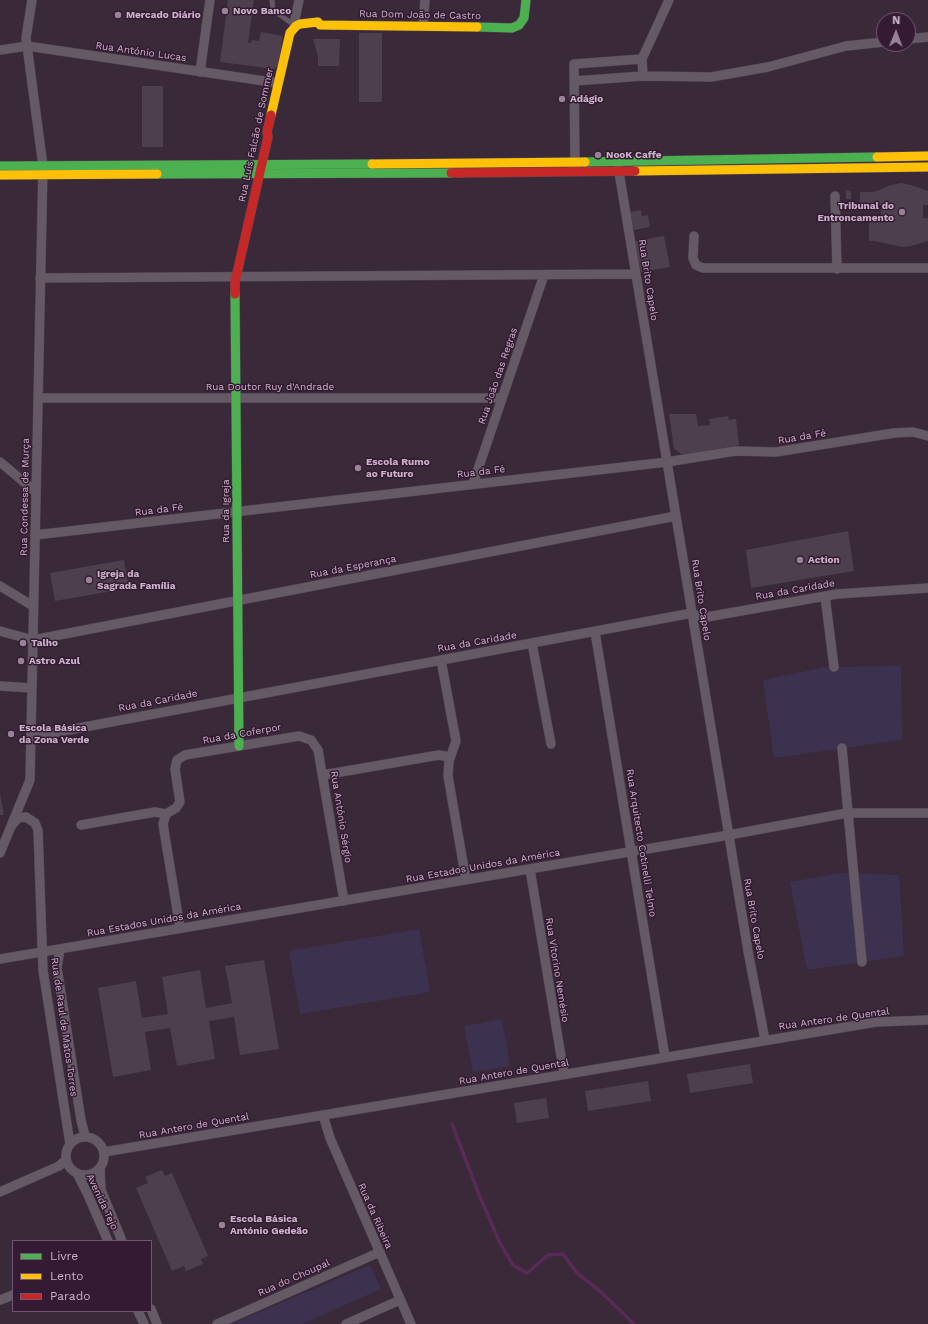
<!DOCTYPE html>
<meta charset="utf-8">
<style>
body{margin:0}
#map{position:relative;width:928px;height:1324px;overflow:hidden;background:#392939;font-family:"Work Sans",sans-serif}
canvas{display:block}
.legend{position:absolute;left:12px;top:1240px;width:140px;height:72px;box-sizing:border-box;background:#341b33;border:1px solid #70576f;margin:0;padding:5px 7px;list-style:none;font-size:12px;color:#cab2c9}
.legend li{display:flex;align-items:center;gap:8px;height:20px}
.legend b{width:20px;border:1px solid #70576f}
.north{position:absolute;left:876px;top:12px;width:40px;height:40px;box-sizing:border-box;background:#341b33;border:1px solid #70576f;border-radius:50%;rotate:1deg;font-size:11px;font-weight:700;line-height:16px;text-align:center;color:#cab2c9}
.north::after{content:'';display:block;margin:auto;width:14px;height:18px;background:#978297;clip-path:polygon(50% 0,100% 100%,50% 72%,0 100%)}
</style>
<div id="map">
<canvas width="928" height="1324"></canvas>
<ul class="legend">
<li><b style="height:5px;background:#4caf50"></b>Livre</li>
<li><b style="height:5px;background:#ffc107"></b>Lento</li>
<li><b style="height:5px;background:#c62828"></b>Parado</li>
</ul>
<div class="north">N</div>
</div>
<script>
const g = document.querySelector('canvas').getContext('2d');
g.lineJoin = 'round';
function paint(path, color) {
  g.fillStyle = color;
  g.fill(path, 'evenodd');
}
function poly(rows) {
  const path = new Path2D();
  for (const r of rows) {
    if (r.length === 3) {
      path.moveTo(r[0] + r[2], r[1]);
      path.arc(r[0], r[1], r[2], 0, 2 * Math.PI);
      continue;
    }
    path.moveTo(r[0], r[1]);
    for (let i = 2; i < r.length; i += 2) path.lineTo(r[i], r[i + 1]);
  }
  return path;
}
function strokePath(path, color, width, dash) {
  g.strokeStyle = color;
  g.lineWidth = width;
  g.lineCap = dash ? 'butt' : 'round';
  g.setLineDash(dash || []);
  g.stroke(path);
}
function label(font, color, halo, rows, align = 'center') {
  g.font = font + ' "Work Sans",sans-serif';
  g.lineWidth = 3;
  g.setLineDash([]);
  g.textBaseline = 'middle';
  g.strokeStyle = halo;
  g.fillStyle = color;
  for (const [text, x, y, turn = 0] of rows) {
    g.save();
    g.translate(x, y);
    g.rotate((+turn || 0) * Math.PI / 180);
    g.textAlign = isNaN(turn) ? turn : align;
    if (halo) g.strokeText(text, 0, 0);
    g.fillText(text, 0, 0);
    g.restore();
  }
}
paint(poly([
 [901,666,902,740,774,758,763,680,826,667],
 [841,873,899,875,904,956,807,970,790,882],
 [419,929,430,992,300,1014,289,951],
 [502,1019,510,1066,473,1072,464,1026],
 [370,1265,381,1289,302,1324,231,1324]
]), '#3c324f');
strokePath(poly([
 [452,1124,480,1197,500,1243,513,1265,527,1273,548,1255,563,1254,577,1273,600,1291,634,1324]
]), '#592a57', 3.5);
paint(poly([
 [228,0,254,0,248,43,251,43,252,40,259,41,261,32,283,36,278,65,274,69,220,62],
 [359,33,382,33,382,102,359,102],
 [313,39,340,39,339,66,318,66,318,56],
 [142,86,163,86,163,147,142,147],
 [901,183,911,185,928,191,928,205,923,205,923,218,928,218,928,241,911,246,902,247,875,241,869,241,869,219,881,219,881,205,860,205,860,192,874,192,891,185],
 [846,190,851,191,851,199,846,199],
 [641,210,642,216,648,215,650,227,634,230,630,212],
 [664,236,670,267,641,272,635,241],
 [669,414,696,414,698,426,710,425,709,419,728,416,729,420,736,419,739,445,683,455,674,449],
 [848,531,854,571,751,588,746,550],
 [124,560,129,588,55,601,50,573],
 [0,794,4,815,0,815],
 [264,960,279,1049,240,1055,234,1017,209,1021,215,1059,177,1066,170,1028,145,1032,151,1070,113,1077,98,988,136,981,142,1018,168,1014,162,977,200,970,206,1008,232,1003,225,966],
 [750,1064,753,1083,690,1093,687,1074],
 [648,1081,651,1101,588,1111,585,1091],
 [546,1098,549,1118,517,1123,514,1103],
 [162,1170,165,1176,172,1173,208,1256,201,1259,203,1264,186,1271,184,1266,172,1271,136,1188,148,1183,145,1177]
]), '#4e3f4e');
const lane = poly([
 [272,0,273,10,294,25]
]);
const street = poly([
 [296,26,295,19,299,0],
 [423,26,425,0],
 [908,39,928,37],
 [0,50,27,46,278,83],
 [200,72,210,0],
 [643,76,711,77,768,67,846,46,884,42],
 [574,81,643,76,642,59,669,0],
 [618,166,748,951,765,1040],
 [575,167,574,64,642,59],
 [835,196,837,269],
 [694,236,693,258,696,265,703,268,928,268],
 [40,278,635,274],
 [38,398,502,398],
 [0,462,36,492],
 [473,484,544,275],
 [35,535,667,462,735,451,776,452,894,433,913,432,928,436],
 [0,586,33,606],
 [825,596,834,667],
 [0,631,33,640,676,516],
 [595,632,665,1057],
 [532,643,551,744],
 [441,660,456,741,449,761,448,776,466,880],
 [0,686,32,688],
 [31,737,692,613,701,618,837,594,928,588],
 [842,748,862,962],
 [323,775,439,755,450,757],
 [12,825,18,818,26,817,35,823,38,830,43,970,70,1144],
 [81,825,155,812,166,814],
 [0,853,30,780,43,166,26,38,32,0],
 [530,869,564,1074],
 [180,928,163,824,166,814,176,808,180,802,175,769,177,760,185,755,299,736,311,740,318,750,344,901],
 [60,949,57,968,81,1120,85,1136],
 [0,959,729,835,847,813,928,813],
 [323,1115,330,1138,411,1324],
 [85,1156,19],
 [104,1152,876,1022,928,1020],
 [100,1168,101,1190,122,1241],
 [77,1173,88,1195,108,1241],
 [0,1192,59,1166,66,1160],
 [0,1300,13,1295],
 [151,1309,157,1324],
 [138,1311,144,1324],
 [217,1324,380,1252],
 [346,1324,400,1300]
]);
const fast = poly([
 [477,27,512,28,519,25,524,18,526,0],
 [585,162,877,157],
 [0,166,372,164],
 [157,174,451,173],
 [235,294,239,746]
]);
const slow = poly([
 [271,115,290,33,296,26,300,24,318,22,320,25,477,27],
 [877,157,928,156],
 [372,164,585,162],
 [635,171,928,167],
 [0,175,157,174]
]);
const jam = poly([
 [451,173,635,171],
 [235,294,235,282,268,137,267,132,271,115]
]);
strokePath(lane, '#514551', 5.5);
strokePath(street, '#514551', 10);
strokePath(fast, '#514551', 10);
strokePath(slow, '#514551', 10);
strokePath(jam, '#514551', 10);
strokePath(lane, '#665966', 4.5);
strokePath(street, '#665966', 9);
strokePath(fast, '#4caf50', 9);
strokePath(slow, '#ffc107', 9);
strokePath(jam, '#c62828', 9);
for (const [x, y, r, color] of [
 [225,11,4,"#978297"],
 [118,15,4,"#978297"],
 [562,99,4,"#978297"],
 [598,155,4,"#978297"],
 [902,212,4,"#978297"],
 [358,468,4,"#978297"],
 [800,560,4,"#978297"],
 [89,580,4,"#978297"],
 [23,643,4,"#978297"],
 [21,661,4,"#978297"],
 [11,734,4,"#978297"],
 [222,1225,4,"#978297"]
]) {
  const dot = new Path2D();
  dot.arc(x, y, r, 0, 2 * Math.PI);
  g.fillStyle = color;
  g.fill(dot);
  strokePath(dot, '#341b33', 1.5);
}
label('bold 10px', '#cab2c9', '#341b33', [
 ["Novo Banco",233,11],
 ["Mercado Diário",126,15],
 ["Adágio",570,99],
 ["NooK Caffe",606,155],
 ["Tribunal do",894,206,"right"],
 ["Entroncamento",894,218,"right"],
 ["Escola Rumo",366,462],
 ["ao Futuro",366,474],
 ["Action",808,560],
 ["Igreja da",97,574],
 ["Sagrada Família",97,586],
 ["Talho",31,643],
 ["Astro Azul",29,661],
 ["Escola Básica",19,728],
 ["da Zona Verde",19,740],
 ["Escola Básica",230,1219],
 ["António Gedeão",230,1231]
], 'left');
label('10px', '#cab2c9', '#341b33', [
 ["Rua Dom João de Castro",420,15,1],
 ["Rua António Lucas",141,52,8],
 ["Rua Luis Falcão de Sommer",256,135,-78],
 ["Rua Brito Capelo",648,280,81],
 ["Rua João das Regras",498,376,-71],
 ["Rua Doutor Ruy d'Andrade",270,387],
 ["Rua da Fé",802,437,-9],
 ["Rua da Fé",481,472,-7],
 ["Rua Condessa de Murça",25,497,-89],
 ["Rua da Fé",159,510,-7],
 ["Rua da Igreja",226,511,-90],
 ["Rua da Esperança",353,567,-11],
 ["Rua da Caridade",795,590,-10],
 ["Rua Brito Capelo",701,600,81],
 ["Rua da Caridade",477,642,-10],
 ["Rua da Caridade",158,701,-11],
 ["Rua da Coferpor",242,734,-10],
 ["Rua António Sérgio",341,817,81],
 ["Rua Arquitecto Cotinelli Telmo",641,843,81],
 ["Rua Estados Unidos da América",483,866,-10],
 ["Rua Brito Capelo",754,919,80],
 ["Rua Estados Unidos da América",164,920,-10],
 ["Rua Vitorino Nemésio",557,970,81],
 ["Rua Antero de Quental",834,1019,-8],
 ["Rua de Raul de Matos Torres",64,1027,82],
 ["Rua Antero de Quental",514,1072,-10],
 ["Rua Antero de Quental",194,1126,-10],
 ["Avenida Tejo",102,1202,65],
 ["Rua da Ribeira",375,1216,66],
 ["Rua do Choupal",294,1278,-24]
]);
</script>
